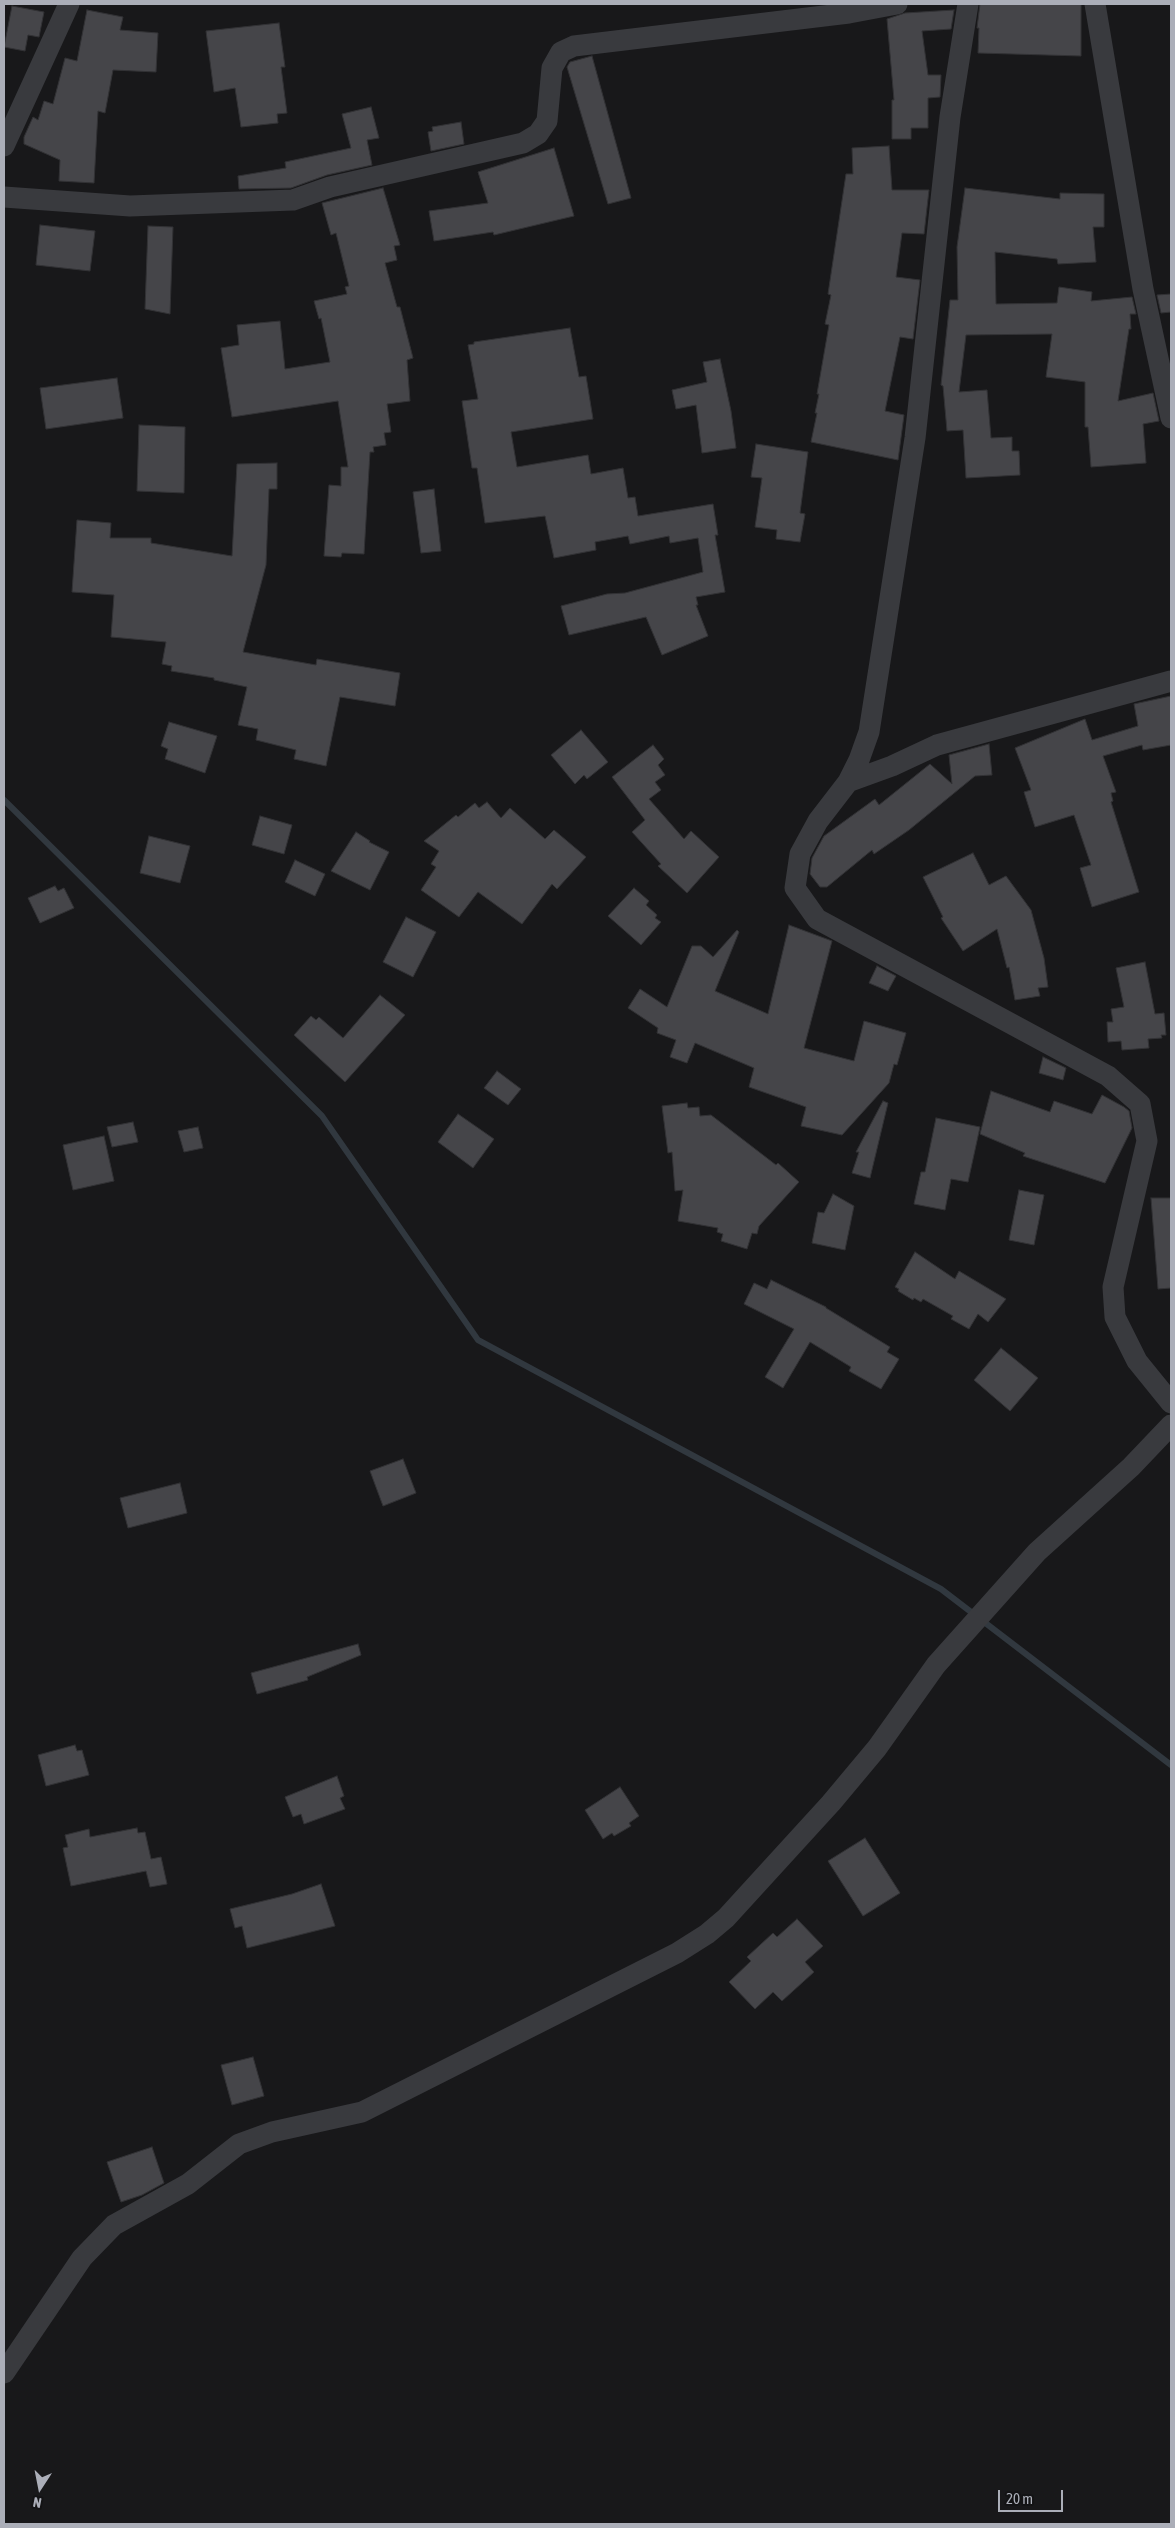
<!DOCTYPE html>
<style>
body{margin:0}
#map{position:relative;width:1175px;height:2528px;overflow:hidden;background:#18181a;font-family:"Asap Condensed",sans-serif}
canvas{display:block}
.frame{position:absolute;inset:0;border:5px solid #abaeb8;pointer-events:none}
.north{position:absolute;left:15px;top:2463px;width:50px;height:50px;-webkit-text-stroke:4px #131315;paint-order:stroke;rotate:191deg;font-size:14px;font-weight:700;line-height:20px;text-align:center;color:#abaeb8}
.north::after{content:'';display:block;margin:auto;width:18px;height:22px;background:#abaeb8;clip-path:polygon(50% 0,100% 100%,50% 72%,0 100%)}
.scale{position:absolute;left:998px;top:2490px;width:65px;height:22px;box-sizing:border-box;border:2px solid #abaeb8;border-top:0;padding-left:6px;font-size:15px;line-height:18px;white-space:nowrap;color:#abaeb8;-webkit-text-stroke:4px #131315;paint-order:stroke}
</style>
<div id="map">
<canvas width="1175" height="2528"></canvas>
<div class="frame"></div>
<div class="north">N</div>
<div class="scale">20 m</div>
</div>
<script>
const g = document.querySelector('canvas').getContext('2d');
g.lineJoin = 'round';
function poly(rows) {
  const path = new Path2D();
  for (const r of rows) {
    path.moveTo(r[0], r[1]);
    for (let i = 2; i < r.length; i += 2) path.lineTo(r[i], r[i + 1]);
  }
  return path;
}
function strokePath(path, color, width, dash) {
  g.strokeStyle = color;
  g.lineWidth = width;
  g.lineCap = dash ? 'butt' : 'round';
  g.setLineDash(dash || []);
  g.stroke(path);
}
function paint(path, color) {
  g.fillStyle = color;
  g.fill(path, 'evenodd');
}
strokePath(poly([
 [4,800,322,1116,478,1340,941,1589,1171,1765]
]), '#31383f', 6);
const building = poly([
 [980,4,1081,4,1081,56,978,53,979,28,977,28,980,4],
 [12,6,44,12,39,37,28,35,25,51,4,47,12,6],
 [87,10,123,17,120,30,158,33,156,72,113,70,105,113,98,111,94,183,59,181,60,160,24,144,24,137,33,117,38,120,44,101,53,104,65,58,77,61,87,10],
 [954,10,951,29,922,31,928,75,941,75,940,97,928,98,928,128,911,128,911,139,892,139,892,100,894,100,887,19,905,13,954,10],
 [279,23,285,67,281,67,287,113,277,114,278,123,241,127,235,88,214,92,206,31,279,23],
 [592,56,631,198,608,204,567,67,570,62,592,56],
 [371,107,379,138,367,140,372,165,327,175,291,188,239,189,238,176,286,168,285,162,351,148,342,114,371,107],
 [461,122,464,144,431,151,428,132,433,131,432,127,461,122],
 [889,146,892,190,929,190,924,234,902,233,896,277,920,280,913,339,900,337,885,411,904,415,898,460,811,442,817,413,815,413,819,394,817,394,829,325,825,324,831,295,828,294,846,174,853,174,852,148,889,146],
 [554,148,574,216,494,235,493,232,434,241,429,211,488,203,478,172,554,148],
 [383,188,400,245,394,246,397,260,385,263,397,307,400,307,413,358,407,360,410,401,387,404,391,432,384,433,386,445,373,447,374,452,370,452,364,554,342,553,341,557,324,556,329,485,341,486,341,467,348,467,338,401,232,417,221,348,239,345,237,325,280,321,285,369,330,362,321,318,319,319,314,301,347,294,345,287,349,286,336,233,331,235,322,203,383,188],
 [965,188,1060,199,1060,193,1104,194,1104,227,1093,227,1096,262,1058,264,1057,259,995,252,996,304,1057,303,1059,287,1092,292,1091,301,1132,297,1136,314,1130,314,1131,329,1129,329,1118,401,1153,393,1159,421,1143,424,1146,463,1091,467,1088,427,1085,427,1085,382,1046,377,1052,334,966,335,959,392,987,390,991,438,1012,437,1012,451,1019,451,1020,475,966,478,963,430,947,431,943,386,941,385,950,300,958,300,957,247,965,188],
 [40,225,95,231,90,271,36,265,40,225],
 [148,226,173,227,170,314,145,309,148,226],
 [1171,294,1171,312,1161,313,1157,295,1171,294],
 [570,328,579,377,586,376,593,419,511,432,517,467,588,455,591,474,623,468,628,498,635,497,638,516,713,504,718,535,715,535,725,592,696,597,698,605,696,605,708,636,662,655,646,617,569,635,561,606,607,594,625,593,703,572,698,538,670,543,669,536,630,544,628,536,595,542,596,550,554,558,545,516,485,523,477,468,472,468,462,401,478,399,468,345,474,344,474,342,570,328],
 [720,359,731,411,736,448,702,453,696,405,676,409,672,390,707,382,703,362,720,359],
 [117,378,123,418,46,429,40,388,117,378],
 [139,425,185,427,184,493,137,491,139,425],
 [756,444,808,452,800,513,805,514,800,542,776,539,777,530,755,527,762,478,751,477,756,444],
 [277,463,277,489,269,489,266,565,243,652,316,665,317,659,400,673,395,706,340,697,326,766,294,759,296,750,256,740,258,729,238,725,247,687,214,680,214,678,171,671,172,666,162,664,166,642,111,637,114,595,72,592,77,520,111,523,110,538,151,538,151,543,232,556,237,464,277,463],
 [434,489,441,551,421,553,413,492,434,489],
 [1171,696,1171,745,1143,750,1142,745,1103,756,1116,792,1111,793,1113,801,1111,802,1139,892,1092,907,1080,868,1091,865,1074,815,1035,827,1024,792,1031,790,1015,748,1085,719,1092,740,1138,726,1134,704,1171,696],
 [169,722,217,736,205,773,165,759,168,749,161,746,169,722],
 [581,730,608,762,587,779,584,775,575,784,551,755,581,730],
 [989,744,992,775,975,776,909,830,874,854,872,850,827,887,820,887,810,874,812,858,824,836,875,799,879,805,930,764,952,784,949,755,989,744],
 [653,745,664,759,658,765,665,775,655,782,661,790,649,799,684,839,691,831,719,857,687,893,658,866,661,864,632,832,645,820,612,777,653,745],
 [487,802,501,818,510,808,545,839,554,830,586,857,557,889,552,884,522,924,478,892,459,917,421,890,436,867,431,864,439,851,424,841,456,815,458,817,475,803,479,808,487,802],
 [260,816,292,825,284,854,252,845,260,816],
 [356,832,370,841,369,842,389,852,370,890,331,871,356,832],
 [149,836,190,846,180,883,140,873,149,836],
 [973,853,989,885,1006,876,1031,910,1044,958,1048,987,1038,988,1040,996,1015,1000,1009,967,1007,968,997,929,963,951,941,918,943,917,923,877,973,853],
 [295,860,325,874,315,896,285,882,295,860],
 [55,886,58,891,64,888,74,908,40,923,28,898,55,886],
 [634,888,649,901,646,905,657,915,655,918,661,922,641,945,608,916,634,888],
 [406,917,436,932,413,977,383,962,406,917],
 [789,925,832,941,804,1048,854,1061,864,1021,906,1033,897,1065,894,1064,889,1083,842,1135,801,1126,806,1107,749,1087,754,1068,695,1043,687,1063,670,1057,676,1040,657,1033,658,1028,628,1008,640,989,667,1007,692,946,701,946,713,957,737,930,739,932,715,991,768,1014,789,925],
 [1145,962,1155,1014,1164,1013,1166,1035,1161,1035,1162,1038,1148,1039,1149,1048,1122,1050,1121,1041,1108,1042,1107,1022,1113,1022,1111,1009,1124,1007,1116,968,1145,962],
 [877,966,896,976,888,991,869,983,877,966],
 [380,995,405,1015,345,1082,294,1035,311,1016,316,1020,319,1017,343,1038,380,995],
 [1043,1057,1066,1068,1063,1080,1039,1073,1043,1057],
 [497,1071,521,1089,508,1105,484,1088,497,1071],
 [991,1091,1050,1112,1054,1101,1092,1114,1102,1095,1124,1107,1129,1111,1132,1128,1105,1183,1023,1156,1025,1153,980,1134,991,1091],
 [883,1101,888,1103,870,1178,852,1173,859,1152,856,1152,883,1101],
 [687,1103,688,1108,699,1107,700,1116,711,1115,776,1165,778,1163,799,1182,759,1226,757,1234,752,1233,747,1249,721,1241,723,1234,717,1232,718,1228,678,1221,683,1190,675,1191,672,1152,668,1153,662,1106,687,1103],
 [458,1114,494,1139,473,1168,438,1142,458,1114],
 [936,1118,980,1127,968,1182,951,1179,945,1210,914,1204,921,1172,925,1172,936,1118],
 [133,1122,138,1142,112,1147,107,1127,133,1122],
 [198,1127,203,1148,184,1152,178,1131,198,1127],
 [104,1136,114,1181,73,1190,63,1145,104,1136],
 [1019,1190,1044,1195,1034,1245,1009,1240,1019,1190],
 [833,1194,854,1206,845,1250,812,1243,818,1212,824,1213,833,1194],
 [1151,1198,1171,1198,1171,1288,1158,1289,1151,1198],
 [915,1252,955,1279,959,1271,1006,1299,988,1322,978,1314,969,1329,951,1319,953,1316,923,1299,921,1302,914,1298,913,1300,898,1291,899,1289,895,1287,915,1252],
 [771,1280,826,1307,826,1308,890,1347,887,1352,899,1359,881,1389,849,1371,851,1367,810,1342,783,1388,765,1377,794,1329,744,1304,754,1283,767,1289,771,1280],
 [1001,1348,1038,1378,1010,1411,974,1380,1001,1348],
 [403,1459,416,1493,383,1506,370,1471,403,1459],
 [180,1483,187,1513,128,1528,120,1498,180,1483],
 [358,1644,361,1655,307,1677,308,1680,257,1694,251,1673,358,1644],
 [75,1745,77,1751,82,1750,89,1775,46,1786,38,1755,75,1745],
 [337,1776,344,1796,340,1798,345,1809,304,1824,301,1814,293,1817,285,1797,337,1776],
 [620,1787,639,1816,629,1823,631,1826,614,1836,612,1833,603,1839,585,1810,620,1787],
 [137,1828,138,1833,145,1832,151,1859,161,1857,167,1884,150,1887,146,1871,71,1886,63,1848,68,1847,65,1835,89,1829,90,1837,137,1828],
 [865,1838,900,1893,863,1916,828,1861,865,1838],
 [321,1884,335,1926,247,1948,242,1926,235,1928,230,1909,292,1894,321,1884],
 [797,1919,823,1946,805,1962,814,1972,782,2001,773,1992,755,2009,729,1982,751,1961,747,1957,773,1933,777,1937,797,1919],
 [253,2057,264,2096,232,2105,221,2065,253,2057],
 [152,2147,164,2183,142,2195,121,2202,107,2162,152,2147]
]);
paint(building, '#454549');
strokePath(building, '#323235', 1);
strokePath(poly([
 [968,4,950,117,915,438,869,732,859,760,848,782,818,821,800,854,795,888,817,919,1108,1076,1140,1104,1147,1141,1113,1287,1115,1317,1137,1361,1171,1403],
 [1095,4,1143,289,1171,418],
 [4,146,69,4],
 [4,197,130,206,293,200,330,187,523,143,538,134,547,121,552,68,561,52,574,46,849,13,897,4],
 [848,782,892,766,937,745,1171,681],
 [4,2373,82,2258,114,2225,188,2184,239,2144,272,2132,362,2112,677,1953,707,1934,726,1918,831,1803,877,1748,936,1665,1037,1552,1131,1467,1171,1425]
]), '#393a3e', 21);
</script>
